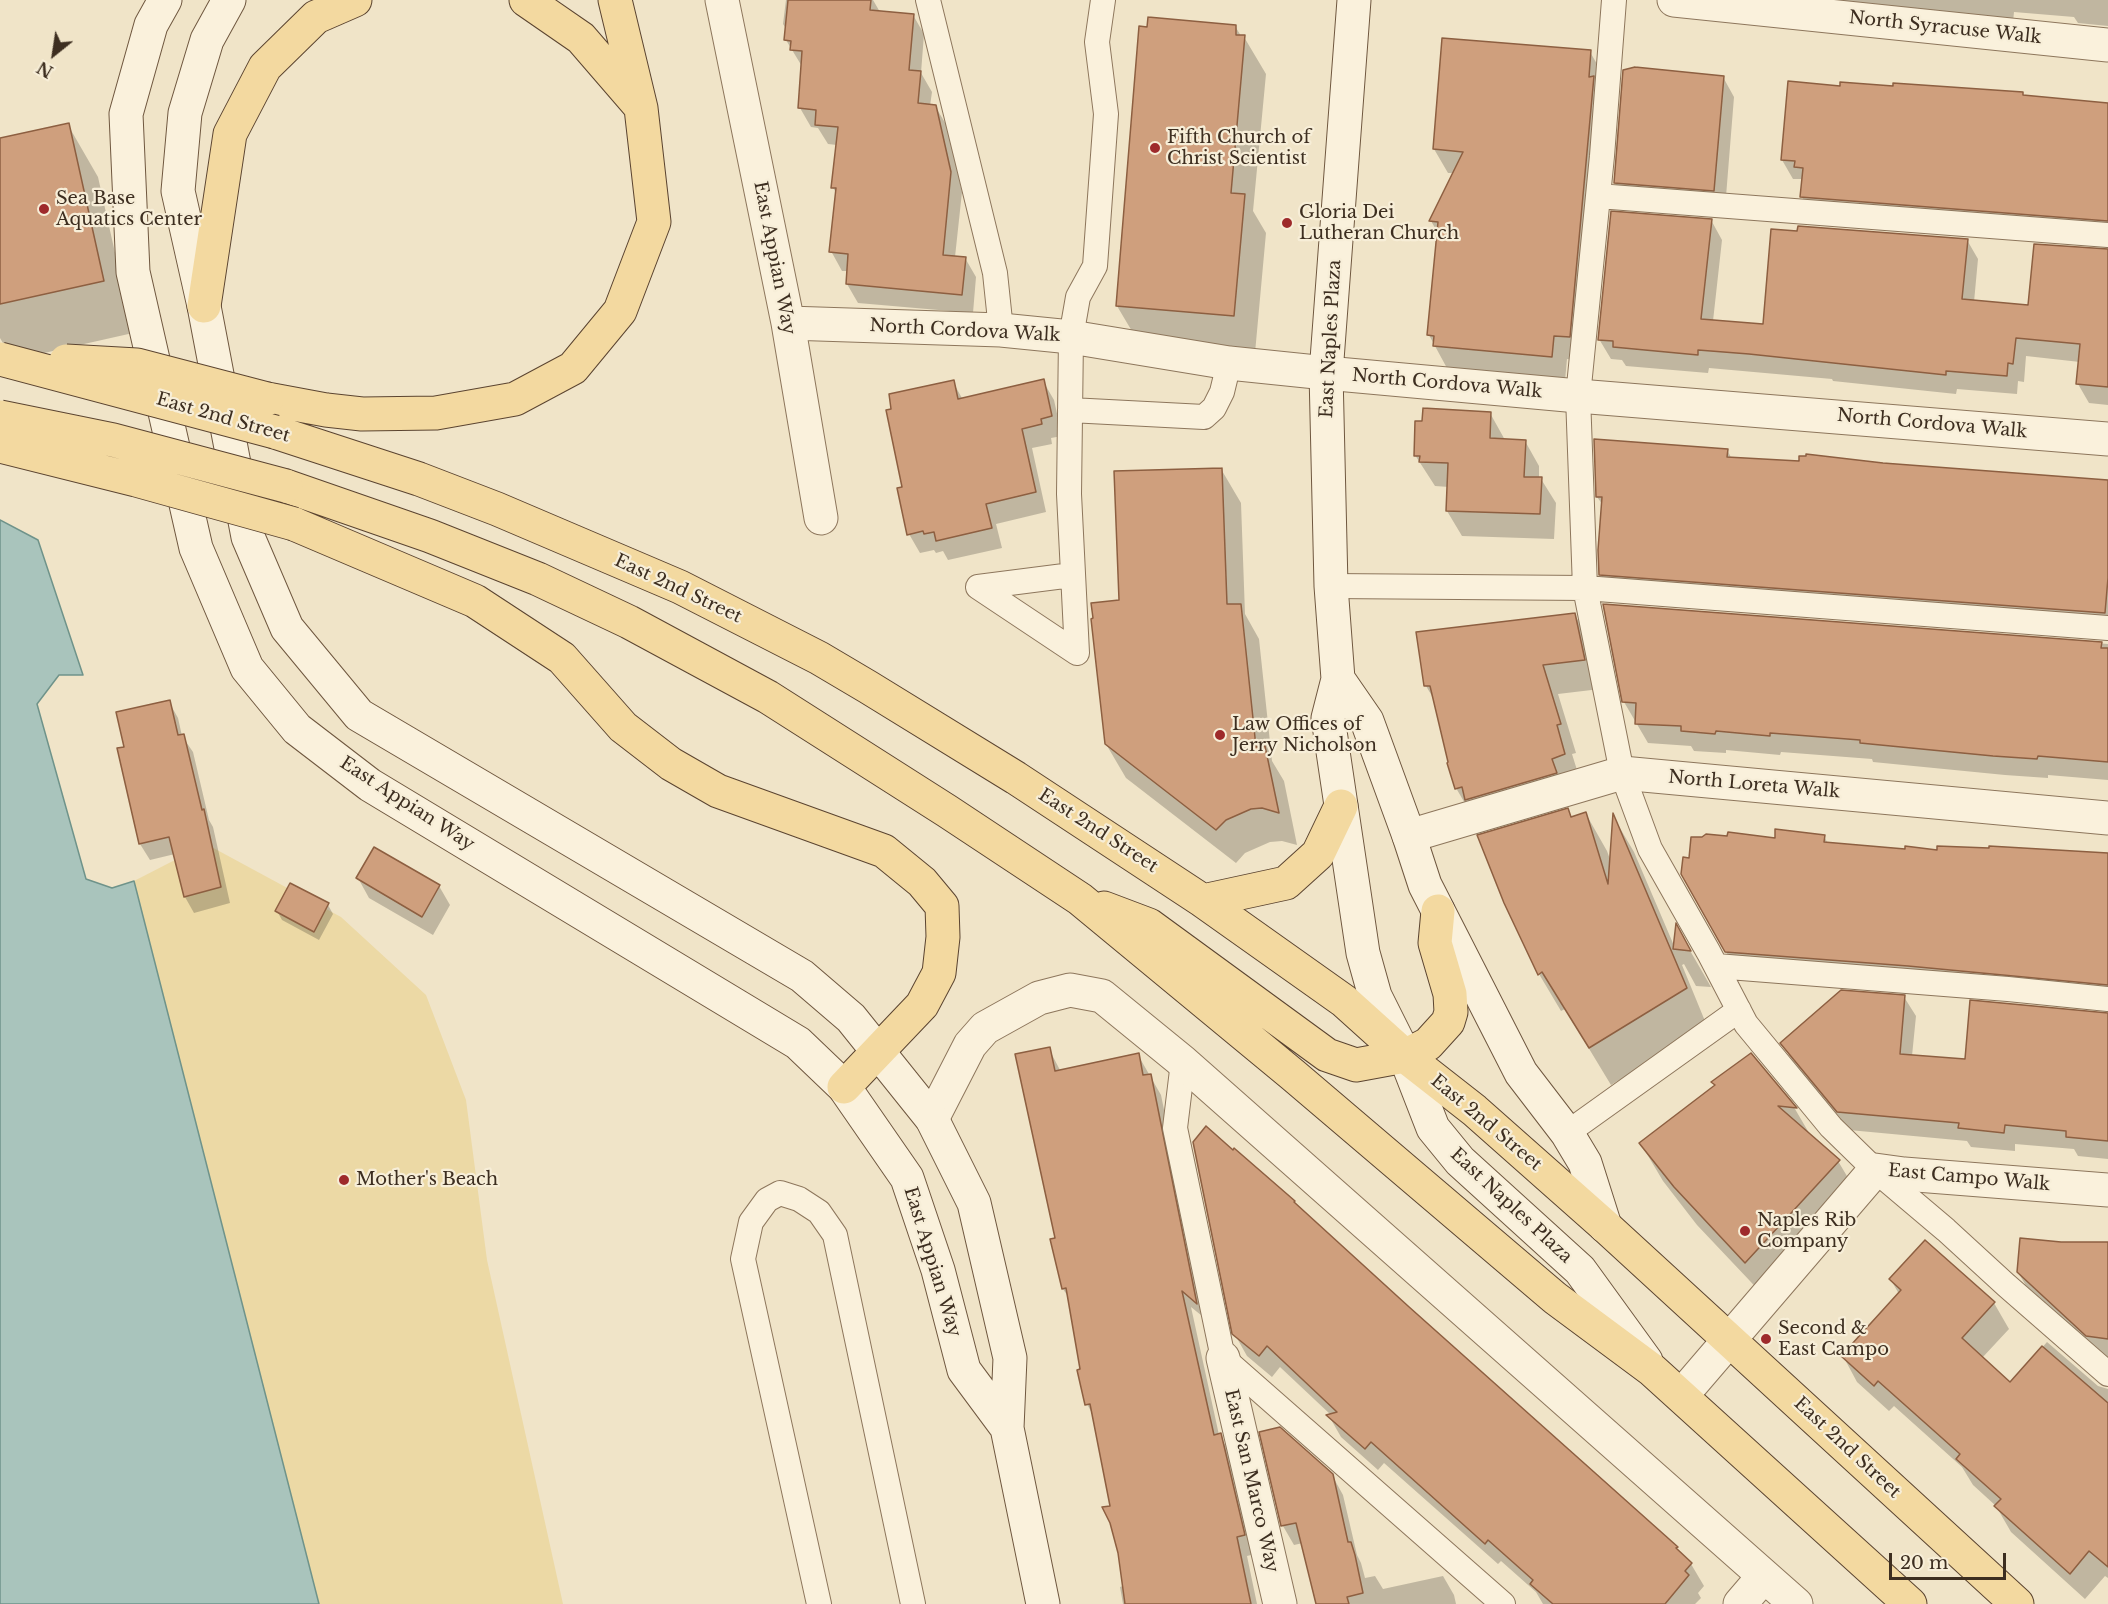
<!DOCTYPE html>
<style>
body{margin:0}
#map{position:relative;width:2108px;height:1604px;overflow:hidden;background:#f0e4c8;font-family:"Libre Baskerville",serif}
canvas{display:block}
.north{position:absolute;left:24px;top:24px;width:60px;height:60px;-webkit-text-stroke:4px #f7eed8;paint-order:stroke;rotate:210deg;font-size:16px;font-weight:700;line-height:24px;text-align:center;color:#3d2e20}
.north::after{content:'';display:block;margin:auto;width:21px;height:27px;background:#3d2e20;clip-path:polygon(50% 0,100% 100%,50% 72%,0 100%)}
.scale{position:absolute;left:1889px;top:1553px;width:117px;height:27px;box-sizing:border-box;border:3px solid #3d2e20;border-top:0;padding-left:8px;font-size:18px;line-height:21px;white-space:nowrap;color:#3d2e20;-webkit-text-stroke:4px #f7eed8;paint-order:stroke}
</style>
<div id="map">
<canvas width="2108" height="1604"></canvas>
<div class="north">N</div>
<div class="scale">20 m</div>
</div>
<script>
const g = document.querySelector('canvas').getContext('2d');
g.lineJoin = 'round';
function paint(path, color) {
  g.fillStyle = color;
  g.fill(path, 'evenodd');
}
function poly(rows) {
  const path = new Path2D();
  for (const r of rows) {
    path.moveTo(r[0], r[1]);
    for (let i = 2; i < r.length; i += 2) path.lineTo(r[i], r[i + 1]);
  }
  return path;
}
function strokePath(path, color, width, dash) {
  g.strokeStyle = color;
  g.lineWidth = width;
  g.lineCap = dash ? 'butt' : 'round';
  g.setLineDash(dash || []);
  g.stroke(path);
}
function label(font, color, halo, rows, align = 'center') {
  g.font = font + ' "Libre Baskerville",serif';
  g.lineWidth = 4.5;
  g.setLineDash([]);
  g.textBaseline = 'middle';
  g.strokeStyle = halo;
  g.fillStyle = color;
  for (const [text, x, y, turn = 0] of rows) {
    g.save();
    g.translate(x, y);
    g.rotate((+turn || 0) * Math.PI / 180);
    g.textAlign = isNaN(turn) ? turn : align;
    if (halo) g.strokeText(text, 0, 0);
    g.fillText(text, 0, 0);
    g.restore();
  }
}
paint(poly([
 [206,844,341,917,426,995,466,1100,487,1260,563,1604,319,1604,134,881]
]), '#ecd9a5');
const water = poly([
 [0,520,38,540,83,675,59,675,37,704,86,879,112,888,134,881,319,1604,0,1604,0,520]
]);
paint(water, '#a9c4bc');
strokePath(water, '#6f938a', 1.5);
paint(poly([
 [786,0,873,0,880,12,913,15,924,34,921,73,932,92,930,106,935,106,947,126,962,192,955,257,965,258,976,277,973,313,858,303,847,284,848,271,842,271,831,251,837,194,833,188,837,145,828,144,818,128,811,127,800,108,803,68,786,40,787,30,783,24],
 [1792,0,2108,0,2108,26,2078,23,2074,17,2014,12,2013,22],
 [1235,26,1241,36,1244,37,1266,74,1253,211,1266,233,1255,353,1139,343,1117,306],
 [1590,52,1604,76,1583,361,1567,359,1565,381,1448,370,1429,335,1438,233,1431,221,1454,173,1448,173,1434,149],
 [1723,77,1734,97,1725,209,1626,202,1615,183],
 [1841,87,2022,93,2024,97,2108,105,2108,239,1813,216,1802,197,1804,179,1793,179,1782,160],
 [68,125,98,177,133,333,13,360,0,338,0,139],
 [1711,220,1722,240,1713,321,1764,325,1967,240,1978,259,1974,302,2029,307,2108,251,2108,405,2089,403,2078,384,2080,362,2026,356,2024,382,2018,381,2017,394,1957,389,1956,394,1833,381,1832,379,1709,368,1708,373,1626,366,1622,360,1611,359,1599,339],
 [1043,381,1054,400,1062,436,1051,438,1052,444,1032,448,1046,512,996,524,1002,548,948,560,943,551,936,553,934,550,920,553,909,534,904,488,953,382,963,400],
 [1490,413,1505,440,1525,441,1539,466,1539,479,1541,479,1556,503,1554,539,1462,536,1447,511,1449,487,1435,486,1415,455],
 [1727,450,1732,459,1882,464,2108,482,2108,632,1612,594,1600,574,1603,505,1597,497],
 [1221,469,1241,503,1245,614,1259,639,1272,761,1284,781,1297,845,1282,841,1270,842,1245,853,1236,863,1126,778,1106,744,1120,602],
 [1605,605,2108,644,2108,780,2048,775,2048,778,2005,775,1873,762,1872,759,1781,752,1780,755,1726,750,1726,753,1694,751,1691,746,1648,743,1624,702],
 [1575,615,1591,643,1600,689,1558,694,1576,753,1572,754,1581,783,1473,817,1456,788,1435,701,1426,686],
 [169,702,178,718,182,736,193,752,209,820,213,827,230,903,194,913,185,897,175,854,150,860,140,844,126,748],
 [1568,810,1572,818,1586,814,1607,851,1611,862,1614,818,1634,852,1675,948,1677,928,1711,987,1696,986,1684,964,1682,965,1707,1026,1611,1085,1565,1009,1561,1011,1539,974,1505,903],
 [1824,836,1828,844,1938,852,2108,854,2108,1002,1737,971,1682,874,1690,860,1776,840],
 [358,878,439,886,450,905,433,935,369,898],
 [328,905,333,914,319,940,282,920,277,911],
 [1904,997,1916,1016,1912,1056,1966,1061,2108,1015,2108,1159,2078,1156,2074,1149,2015,1144,2015,1151,1971,1147,1967,1141,1849,1130,1793,1062,1782,1043],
 [1049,1049,1061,1072,1138,1055,1161,1095,1207,1320,1191,1307,1219,1435,1231,1454,1255,1554,1247,1556,1257,1604,1123,1604,1120,1587,1123,1586,1112,1507,1094,1417,1087,1404,1069,1298,1063,1289,1057,1239],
 [1751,1055,1795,1109,1812,1138,1838,1161,1860,1198,1767,1299,1697,1225,1663,1181,1641,1144,1715,1087,1713,1083],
 [1235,1150,1294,1202,1297,1207,1407,1308,1676,1548,1691,1564,1704,1586,1698,1593,1701,1598,1695,1604,1543,1604,1536,1592,1501,1561,1498,1564,1384,1463,1378,1470,1341,1437,1329,1416,1331,1415,1280,1367,1272,1377,1247,1356,1234,1333,1233,1152],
 [2108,1245,2108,1366,2033,1298,2018,1272],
 [1891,1280,1994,1303,2009,1329,1982,1358,2010,1384,2047,1342,2098,1386,2108,1389,2108,1578,2105,1576,2085,1599,2011,1532,1996,1506,1973,1485,1962,1467,1894,1406,1889,1411,1857,1382,1843,1356,1899,1294],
 [1332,1475,1343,1495,1357,1555,1361,1563,1365,1578,1375,1576,1383,1589,1443,1576,1454,1595,1456,1604,1315,1604,1317,1604,1303,1543,1294,1545,1283,1526]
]), '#0003');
const building = poly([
 [788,0,871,0,870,10,914,14,909,70,921,71,918,103,936,105,951,172,943,255,966,257,962,295,846,284,848,254,829,252,836,188,831,188,838,127,815,125,816,110,798,108,802,51,790,50,791,41,784,40,788,0],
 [1148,17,1236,25,1236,35,1245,35,1231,193,1245,194,1234,316,1116,306,1139,26,1147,27,1148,17],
 [1442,38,1591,50,1589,77,1594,76,1570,337,1554,336,1552,357,1433,346,1434,336,1427,335,1438,222,1429,221,1463,152,1433,149,1442,38],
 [1635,67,1724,76,1714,191,1614,183,1623,70,1635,67],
 [1788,81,1840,86,1840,82,1893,86,1893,83,2023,92,2023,95,2108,103,2108,221,1800,197,1803,168,1794,167,1795,161,1781,160,1788,81],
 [69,123,104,281,0,304,0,138,69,123],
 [1611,211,1712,219,1701,319,1763,324,1771,229,1797,231,1798,226,1968,239,1962,299,2028,305,2034,244,2108,249,2108,387,2076,384,2080,344,2016,338,2013,364,2008,363,2007,376,1946,371,1946,375,1749,354,1698,350,1698,355,1613,347,1613,341,1598,340,1611,211],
 [1044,379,1052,416,1041,419,1042,424,1022,429,1036,492,986,504,992,528,936,541,934,532,924,534,923,531,907,535,897,488,902,487,886,410,891,409,889,394,954,380,958,399,1044,379],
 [1423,408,1491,412,1490,438,1526,440,1524,477,1542,477,1540,514,1446,511,1448,463,1419,462,1420,456,1414,456,1415,421,1422,421,1423,408],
 [1594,439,1728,449,1727,457,1799,461,1799,456,1806,456,1806,454,1883,463,2108,480,2108,578,2105,613,1599,575,1598,550,1602,497,1596,497,1594,439],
 [1222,468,1227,604,1241,604,1256,747,1265,746,1279,813,1262,808,1251,809,1226,820,1216,830,1105,744,1091,619,1093,618,1091,603,1119,600,1114,471,1222,468],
 [1603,604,2102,642,2101,648,2108,648,2108,762,2038,756,2037,759,1993,756,1860,743,1860,740,1770,733,1770,736,1716,731,1715,734,1681,731,1681,726,1635,724,1636,703,1622,702,1603,604],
 [1575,613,1585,660,1543,665,1561,724,1557,725,1565,754,1552,759,1557,773,1465,800,1462,787,1455,789,1447,763,1448,762,1430,686,1424,686,1416,632,1575,613],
 [170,700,178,735,184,734,202,810,204,809,221,887,184,897,169,837,139,844,117,748,124,747,116,712,170,700],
 [1568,808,1571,817,1586,812,1608,884,1613,813,1687,988,1589,1048,1542,972,1538,975,1504,903,1477,835,1568,808],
 [1775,829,1825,835,1824,842,1905,849,1905,846,1937,850,1937,846,1989,848,1989,846,2108,853,2108,985,1908,966,1725,952,1681,874,1683,857,1689,858,1691,837,1702,837,1706,834,1727,836,1728,832,1775,838,1775,829],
 [374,847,440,885,422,917,356,878,374,847],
 [290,883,329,903,314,932,275,911,290,883],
 [1676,923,1691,951,1673,949,1676,923],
 [1841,990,1905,995,1900,1054,1965,1059,1970,1000,2108,1013,2108,1141,2066,1137,2066,1131,2005,1125,2004,1133,1958,1128,1959,1123,1837,1112,1780,1043,1841,990],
 [1050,1047,1055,1071,1139,1053,1143,1075,1151,1074,1197,1304,1182,1291,1214,1435,1221,1433,1245,1535,1237,1537,1251,1604,1125,1604,1118,1553,1110,1523,1102,1507,1110,1506,1090,1404,1085,1405,1077,1370,1080,1369,1066,1288,1062,1289,1050,1239,1055,1238,1015,1054,1050,1047],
 [1751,1053,1797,1108,1778,1106,1840,1160,1745,1263,1674,1187,1639,1143,1715,1085,1711,1082,1751,1053],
 [1206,1126,1233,1150,1234,1148,1295,1201,1294,1202,1408,1306,1678,1547,1676,1548,1692,1563,1685,1571,1689,1575,1665,1604,1553,1604,1530,1584,1533,1580,1488,1540,1485,1544,1371,1442,1365,1449,1326,1415,1337,1412,1267,1346,1259,1356,1232,1334,1193,1142,1206,1126],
 [2020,1238,2061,1242,2108,1242,2108,1339,2086,1336,2017,1272,2020,1238],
 [1925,1240,1995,1302,1962,1338,2010,1382,2042,1346,2108,1403,2108,1567,2089,1551,2070,1574,1994,1506,2001,1499,1956,1459,1960,1454,1878,1381,1874,1386,1841,1356,1901,1290,1889,1279,1925,1240],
 [1280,1427,1333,1474,1348,1542,1351,1542,1355,1555,1363,1593,1347,1597,1349,1604,1316,1604,1296,1523,1281,1526,1259,1432,1280,1427]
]);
paint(building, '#cf9f7d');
strokePath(building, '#8d5f41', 1.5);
const lane = poly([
 [928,0,995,273,1001,330],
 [1614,0,1602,156,1578,396,1585,588,1622,773,1650,849,1709,953,1746,1024,1831,1127,1875,1170,1946,1230,2006,1285,2108,1374],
 [1598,196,2108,235],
 [1070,410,1204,417,1214,408,1222,392,1229,363],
 [1072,575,978,587,1077,653,1069,494,1071,337,1078,297,1095,266,1106,114,1097,42,1103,0],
 [1331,586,1585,588,2108,628],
 [1716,966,2008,989,2108,999],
 [1183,1062,1175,1128,1223,1358,1503,1604],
 [1567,1133,1739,1010],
 [819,1604,743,1259,751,1222,767,1200,780,1193,799,1199,819,1212,835,1235,913,1604]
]);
const street = poly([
 [722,0,788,323,821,518],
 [1674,0,2108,45],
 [788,323,1001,330,1071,337,1229,363,1326,373,1578,396,2108,439],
 [1409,836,1622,773,2108,818],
 [932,1119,970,1045,985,1028,1039,998,1070,990,1102,996,1183,1062,1796,1604],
 [1223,1358,1280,1604],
 [1682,1395,1875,1170,1904,1174,2108,1190],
 [1740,1604,1764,1576]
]);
const secondary = poly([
 [165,0,151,25,126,114,133,272,196,548,247,668,297,729,370,785,798,1043,844,1087,907,1178,938,1270,964,1370,1007,1428],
 [229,0,207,40,185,113,178,191,204,306,248,537,287,628,359,715,802,976,851,1018,932,1119,974,1203,1010,1358,1007,1428,1043,1604],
 [1354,0,1326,373,1331,586,1338,679,1328,718,1363,953,1375,996,1405,1056,1433,1128,1460,1161,1580,1270,1646,1361],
 [1338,679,1367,721,1409,836,1425,885,1521,1073,1567,1133,1585,1163,1605,1226]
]);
const primary = poly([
 [526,0,581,38,638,104],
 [204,306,230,134,265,67,316,17,355,0],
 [267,399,326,410,362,414,436,413,515,399,573,368,620,311,654,222,641,108,615,0],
 [275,432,419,479,497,509,680,587,819,658,868,687,1016,778,1203,901,1344,1001,1405,1056,1474,1110,1605,1226,2017,1604],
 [286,486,430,536,538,579,629,622,768,697,947,811,1080,899,1293,1075,1555,1298,1652,1370,1910,1604],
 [294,524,475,601,562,658,623,727,671,764,718,791,884,851,922,882,942,906,943,937,939,973,922,1005,844,1087],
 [1203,901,1286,883,1318,854,1341,806],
 [1104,908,1149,925,1327,1055,1356,1065,1405,1056,1428,1044,1448,1022,1451,1012,1450,994,1435,943,1438,911]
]);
strokePath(lane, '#8d765c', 26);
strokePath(street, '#8d765c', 35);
strokePath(secondary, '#6f573f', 35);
strokePath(primary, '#5b4430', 35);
strokePath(lane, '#faf1dc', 24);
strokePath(street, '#faf1dc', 33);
strokePath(secondary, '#faf1dc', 33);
strokePath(primary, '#f3d9a0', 33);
const primaryBridge = poly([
 [0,359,275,432],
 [66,361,137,365,267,399],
 [0,417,113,440,286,486],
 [0,446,136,480,294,524]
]);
strokePath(primaryBridge, '#5b4430', 35, []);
strokePath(primaryBridge, '#f3d9a0', 33);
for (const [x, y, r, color] of [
 [1155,148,6,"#9e2a2b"],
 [44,209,6,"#9e2a2b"],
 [1287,223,6,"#9e2a2b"],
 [1220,735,6,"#9e2a2b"],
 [344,1180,6,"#9e2a2b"],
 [1745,1231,6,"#9e2a2b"],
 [1766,1339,6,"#9e2a2b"]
]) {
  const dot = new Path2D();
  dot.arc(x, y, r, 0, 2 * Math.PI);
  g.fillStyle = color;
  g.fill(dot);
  strokePath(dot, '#f7eed8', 2);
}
label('18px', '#3d2e20', '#f7eed8', [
 ["North Syracuse Walk",1945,28,6],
 ["East Appian Way",774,258,79],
 ["North Cordova Walk",965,331,3],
 ["East Naples Plaza",1331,339,-87],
 ["North Cordova Walk",1447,384,5],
 ["East 2nd Street",223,418,16],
 ["North Cordova Walk",1932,424,5],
 ["East 2nd Street",678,589,25],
 ["North Loreta Walk",1754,785,5],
 ["East Appian Way",407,804,33],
 ["East 2nd Street",1098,831,33],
 ["East 2nd Street",1486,1123,40],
 ["East Campo Walk",1969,1178,5],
 ["East Naples Plaza",1511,1206,43],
 ["East Appian Way",932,1262,73],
 ["East 2nd Street",1847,1448,43],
 ["East San Marco Way",1251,1481,77]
]);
label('18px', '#3d2e20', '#f7eed8', [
 ["Fifth Church of",1167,138],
 ["Christ Scientist",1167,159],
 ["Sea Base",56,199],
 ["Aquatics Center",56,220],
 ["Gloria Dei",1299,213],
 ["Lutheran Church",1299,234],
 ["Law Offices of",1232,725],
 ["Jerry Nicholson",1232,746],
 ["Mother's Beach",356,1180],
 ["Naples Rib",1757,1221],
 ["Company",1757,1242],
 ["Second &",1778,1329],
 ["East Campo",1778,1350]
], 'left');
</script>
